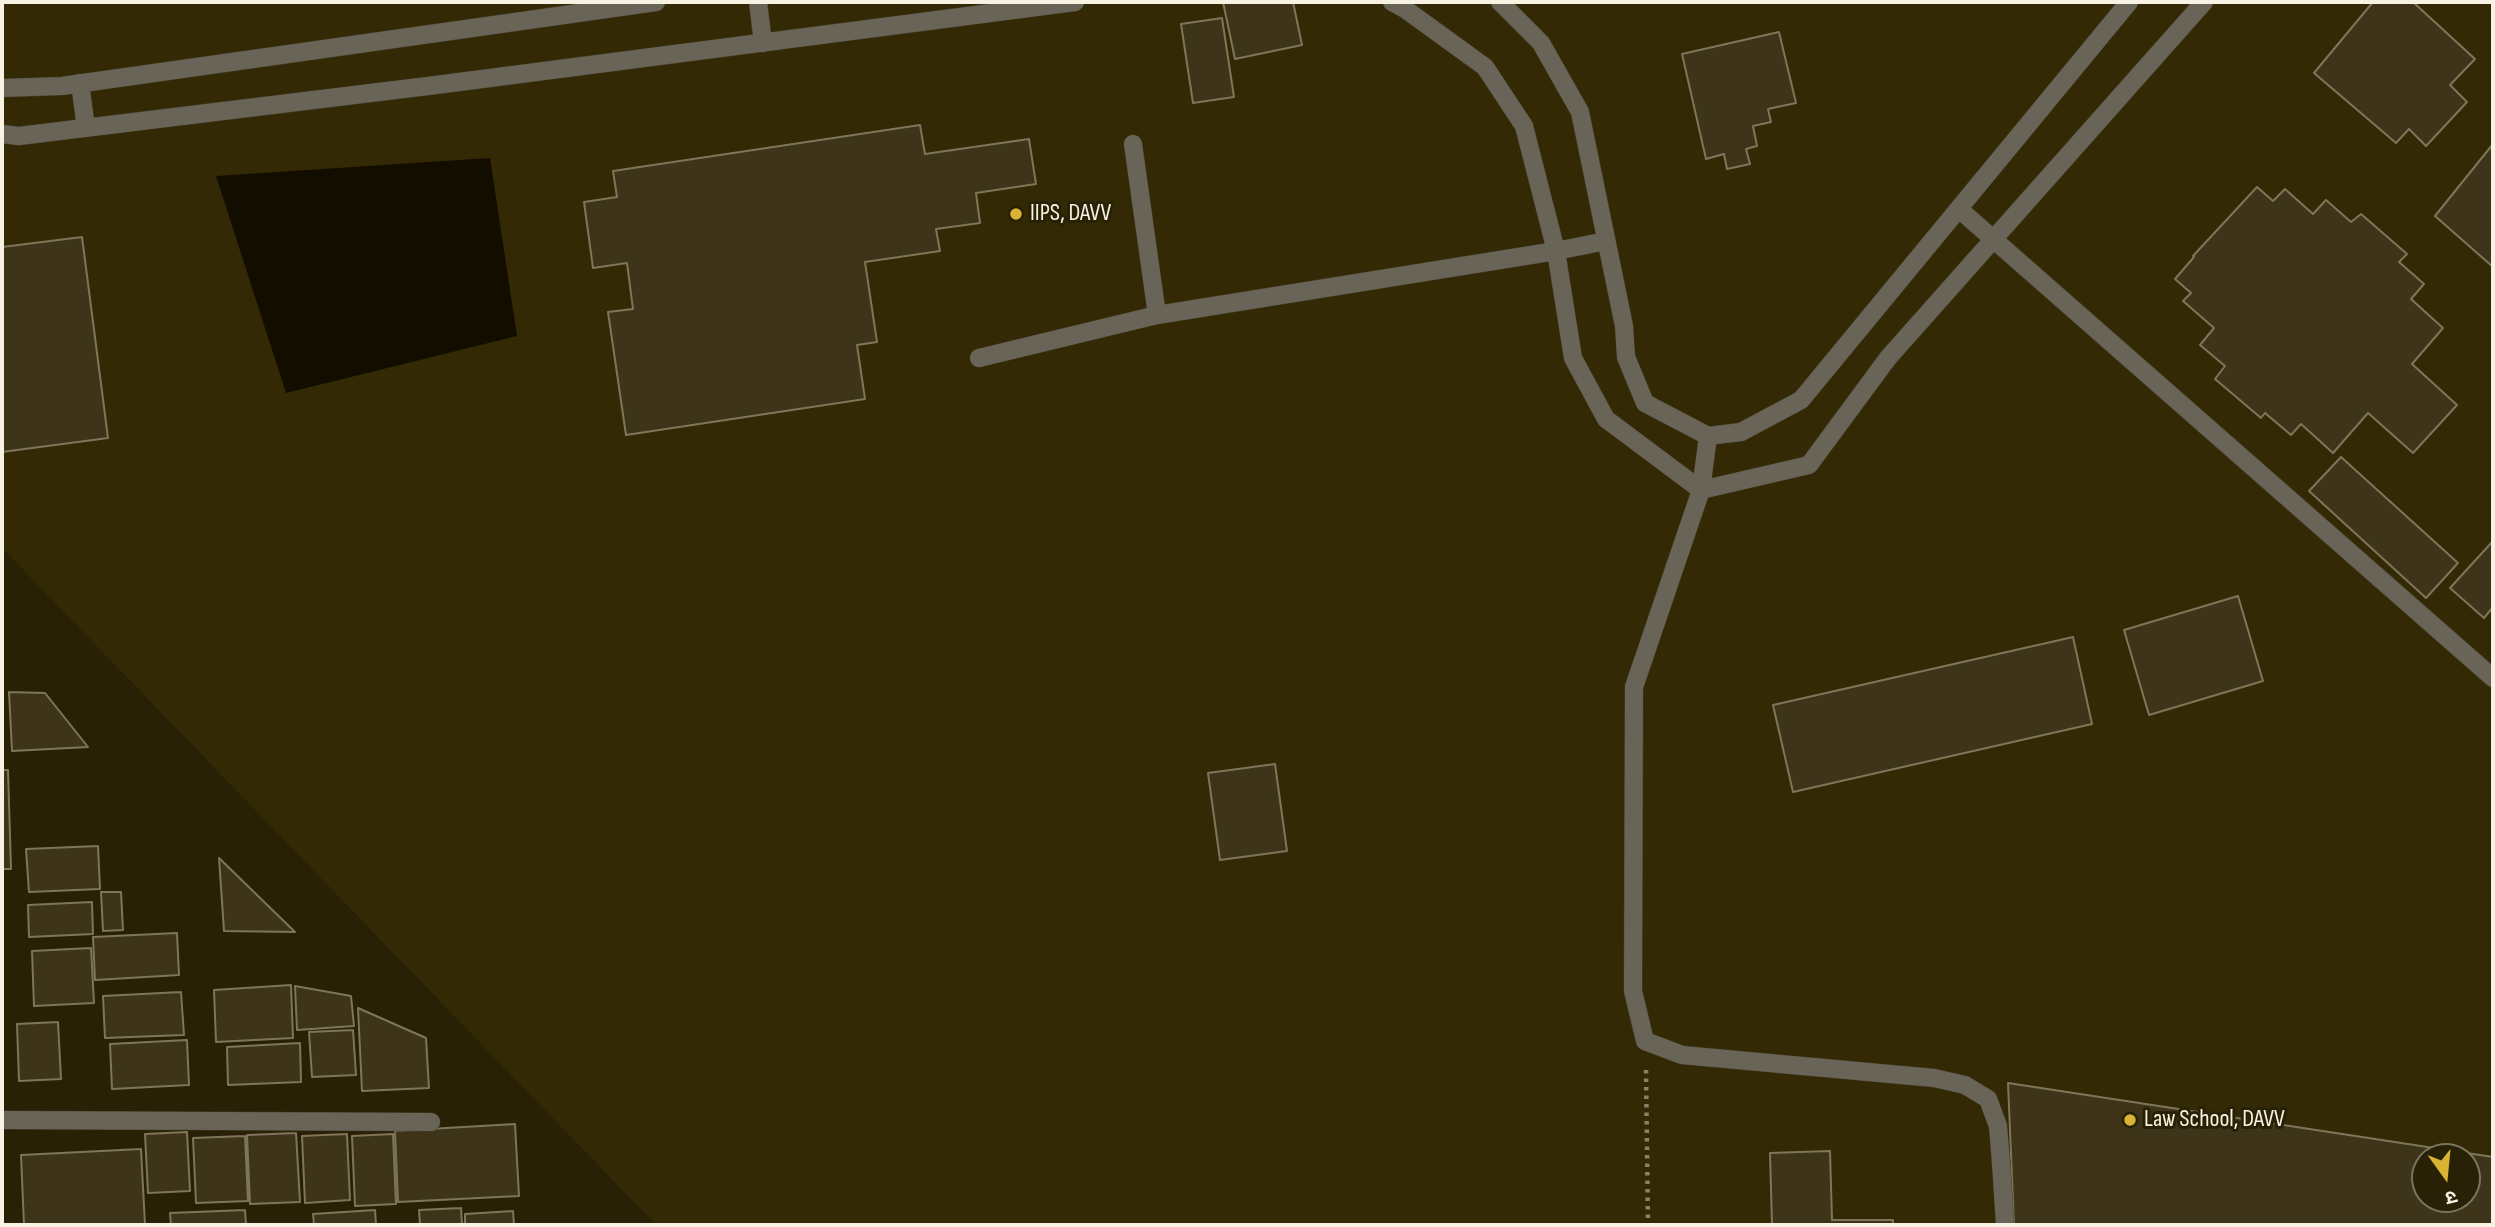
<!DOCTYPE html>
<meta charset="utf-8">
<style>
body{margin:0}
#map{position:relative;width:2495px;height:1227px;overflow:hidden;background:#292106;font-family:"Sofia Sans Condensed","Noto Sans Devanagari",sans-serif}
canvas{display:block}
.frame{position:absolute;inset:0;border:4px solid #f7f2e2;pointer-events:none}
.north{position:absolute;left:2411px;top:1143px;width:70px;height:70px;box-sizing:border-box;background:#292106;border:2px solid #7b755e;border-radius:50%;rotate:165deg;font-size:19px;font-weight:700;line-height:28px;text-align:center;color:#f7f2e2}
.north::after{content:'';display:block;margin:auto;width:24px;height:32px;background:#d9b334;clip-path:polygon(50% 0,100% 100%,50% 72%,0 100%)}
</style>
<div id="map">
<canvas width="2495" height="1227"></canvas>
<div class="frame"></div>
<div class="north">उ</div>
</div>
<script>
const g = document.querySelector('canvas').getContext('2d');
g.lineJoin = 'round';
function paint(path, color) {
  g.fillStyle = color;
  g.fill(path, 'evenodd');
}
function poly(rows) {
  const path = new Path2D();
  for (const r of rows) {
    path.moveTo(r[0], r[1]);
    for (let i = 2; i < r.length; i += 2) path.lineTo(r[i], r[i + 1]);
  }
  return path;
}
function strokePath(path, color, width, dash) {
  g.strokeStyle = color;
  g.lineWidth = width;
  g.lineCap = dash ? 'butt' : 'round';
  g.setLineDash(dash || []);
  g.stroke(path);
}
function label(font, color, halo, rows, align = 'center') {
  g.font = font + ' "Sofia Sans Condensed",sans-serif';
  g.lineWidth = 6;
  g.setLineDash([]);
  g.textBaseline = 'middle';
  g.strokeStyle = halo;
  g.fillStyle = color;
  for (const [text, x, y, turn = 0] of rows) {
    g.save();
    g.translate(x, y);
    g.rotate((+turn || 0) * Math.PI / 180);
    g.textAlign = isNaN(turn) ? turn : align;
    if (halo) g.strokeText(text, 0, 0);
    g.fillText(text, 0, 0);
    g.restore();
  }
}
paint(poly([
 [2,2,2493,2,2493,1225,656,1225,2,548],
 [2425,1157,2467,1157,2467,1199,2425,1199]
]), '#332905');
paint(poly([
 [490,158,517,336,286,393,216,176]
]), '#130d00');
const building = poly([
 [1223,2,1293,2,1302,45,1235,59,1223,2],
 [2373,2,2413,2,2475,59,2450,85,2467,102,2426,146,2409,129,2396,143,2314,73,2373,2],
 [1222,18,1234,97,1193,103,1181,24,1222,18],
 [1779,32,1796,103,1768,109,1771,122,1753,126,1757,146,1746,149,1750,164,1727,169,1724,154,1706,159,1682,54,1779,32],
 [920,125,925,154,1029,139,1036,184,976,193,980,223,936,229,940,251,865,262,877,342,857,345,865,399,626,435,608,312,633,309,627,263,593,268,584,202,617,197,613,171,920,125],
 [2493,144,2493,267,2435,216,2493,144],
 [2257,187,2273,201,2285,189,2313,214,2326,200,2351,222,2361,214,2407,254,2399,262,2424,284,2411,299,2443,328,2412,364,2457,405,2413,453,2368,413,2333,453,2301,424,2291,435,2265,413,2261,418,2215,379,2225,366,2200,345,2214,328,2183,301,2191,293,2175,279,2194,257,2193,256,2257,187],
 [82,237,108,438,2,452,2,247,82,237],
 [2341,457,2458,563,2426,598,2309,491,2341,457],
 [2493,541,2493,607,2484,618,2450,588,2493,541],
 [2238,596,2263,681,2149,715,2124,630,2238,596],
 [2073,637,2092,724,1793,792,1773,705,2073,637],
 [9,692,45,693,88,747,12,751,9,692],
 [1275,764,1287,851,1220,860,1208,773,1275,764],
 [2,770,8,770,11,869,2,869,2,770],
 [98,846,100,889,29,892,26,849,98,846],
 [219,858,295,932,224,931,219,858],
 [101,892,121,892,123,930,103,931,101,892],
 [92,902,93,934,29,937,28,905,92,902],
 [177,933,179,975,95,980,93,937,177,933],
 [91,948,94,1003,34,1006,32,951,91,948],
 [291,985,293,1038,216,1042,214,990,291,985],
 [295,986,351,996,354,1026,297,1030,295,986],
 [181,992,184,1035,105,1038,103,996,181,992],
 [358,1008,426,1038,429,1088,362,1091,358,1008],
 [58,1022,61,1079,19,1081,17,1024,58,1022],
 [353,1030,356,1075,312,1077,309,1032,353,1030],
 [187,1040,189,1085,112,1089,110,1044,187,1040],
 [300,1043,301,1082,228,1085,227,1047,300,1043],
 [2008,1083,2493,1157,2493,1225,2014,1225,2008,1083],
 [2425,1157,2467,1157,2467,1199,2425,1199,2425,1157],
 [515,1124,519,1196,398,1202,395,1131,515,1124],
 [187,1132,190,1191,148,1193,145,1134,187,1132],
 [296,1133,300,1202,250,1204,247,1135,296,1133],
 [347,1134,350,1200,305,1203,302,1136,347,1134],
 [393,1134,396,1204,355,1206,352,1136,393,1134],
 [245,1136,248,1201,196,1203,193,1138,245,1136],
 [141,1149,145,1225,24,1225,21,1155,141,1149],
 [1830,1151,1832,1220,1893,1220,1893,1225,1772,1225,1770,1153,1830,1151],
 [461,1208,462,1225,420,1225,419,1210,461,1208],
 [245,1210,246,1225,171,1225,170,1213,245,1210],
 [375,1210,376,1225,314,1225,313,1214,375,1210],
 [513,1211,514,1225,465,1225,465,1214,513,1211]
]);
paint(building, '#3d341a');
strokePath(building, '#7f7659', 2);
const service = poly([
 [758,2,763,43],
 [1392,2,1405,9,1485,67,1524,126,1556,251,1573,358,1606,419,1701,490,1809,465,1888,358,2204,2],
 [1500,2,1541,43,1580,112,1624,326,1626,357,1645,403,1708,436,1741,432,1801,400,2129,2],
 [80,83,86,128],
 [2,88,62,86,656,2],
 [2,134,19,136,436,85,1075,2],
 [1133,144,1157,315],
 [1959,209,2493,678],
 [979,358,1157,315,1556,251,1606,241],
 [1708,436,1701,490,1634,687,1633,991,1645,1041,1682,1055,1934,1078,1965,1085,1988,1099,1998,1126,2001,1163]
]);
const minor = poly([
 [2,1120,431,1122],
 [2001,1163,2005,1225]
]);
strokePath(service, '#463e25', 19);
strokePath(minor, '#463e25', 19);
strokePath(poly([
 [1646,1070,1648,1225]
]), '#88816b', 4.5, [3.5, 5]);
strokePath(service, '#686458', 18);
strokePath(minor, '#686458', 18);
for (const [x, y, r, color] of [
 [1016,214,7,"#d9b334"],
 [2130,1120,7,"#d9b334"]
]) {
  const dot = new Path2D();
  dot.arc(x, y, r, 0, 2 * Math.PI);
  g.fillStyle = color;
  g.fill(dot);
  strokePath(dot, '#292106', 2.5);
}
label('24px', '#f7f2e2', '#292106', [
 ["IIPS, DAVV",1030,214],
 ["Law School, DAVV",2144,1120]
], 'left');
</script>
